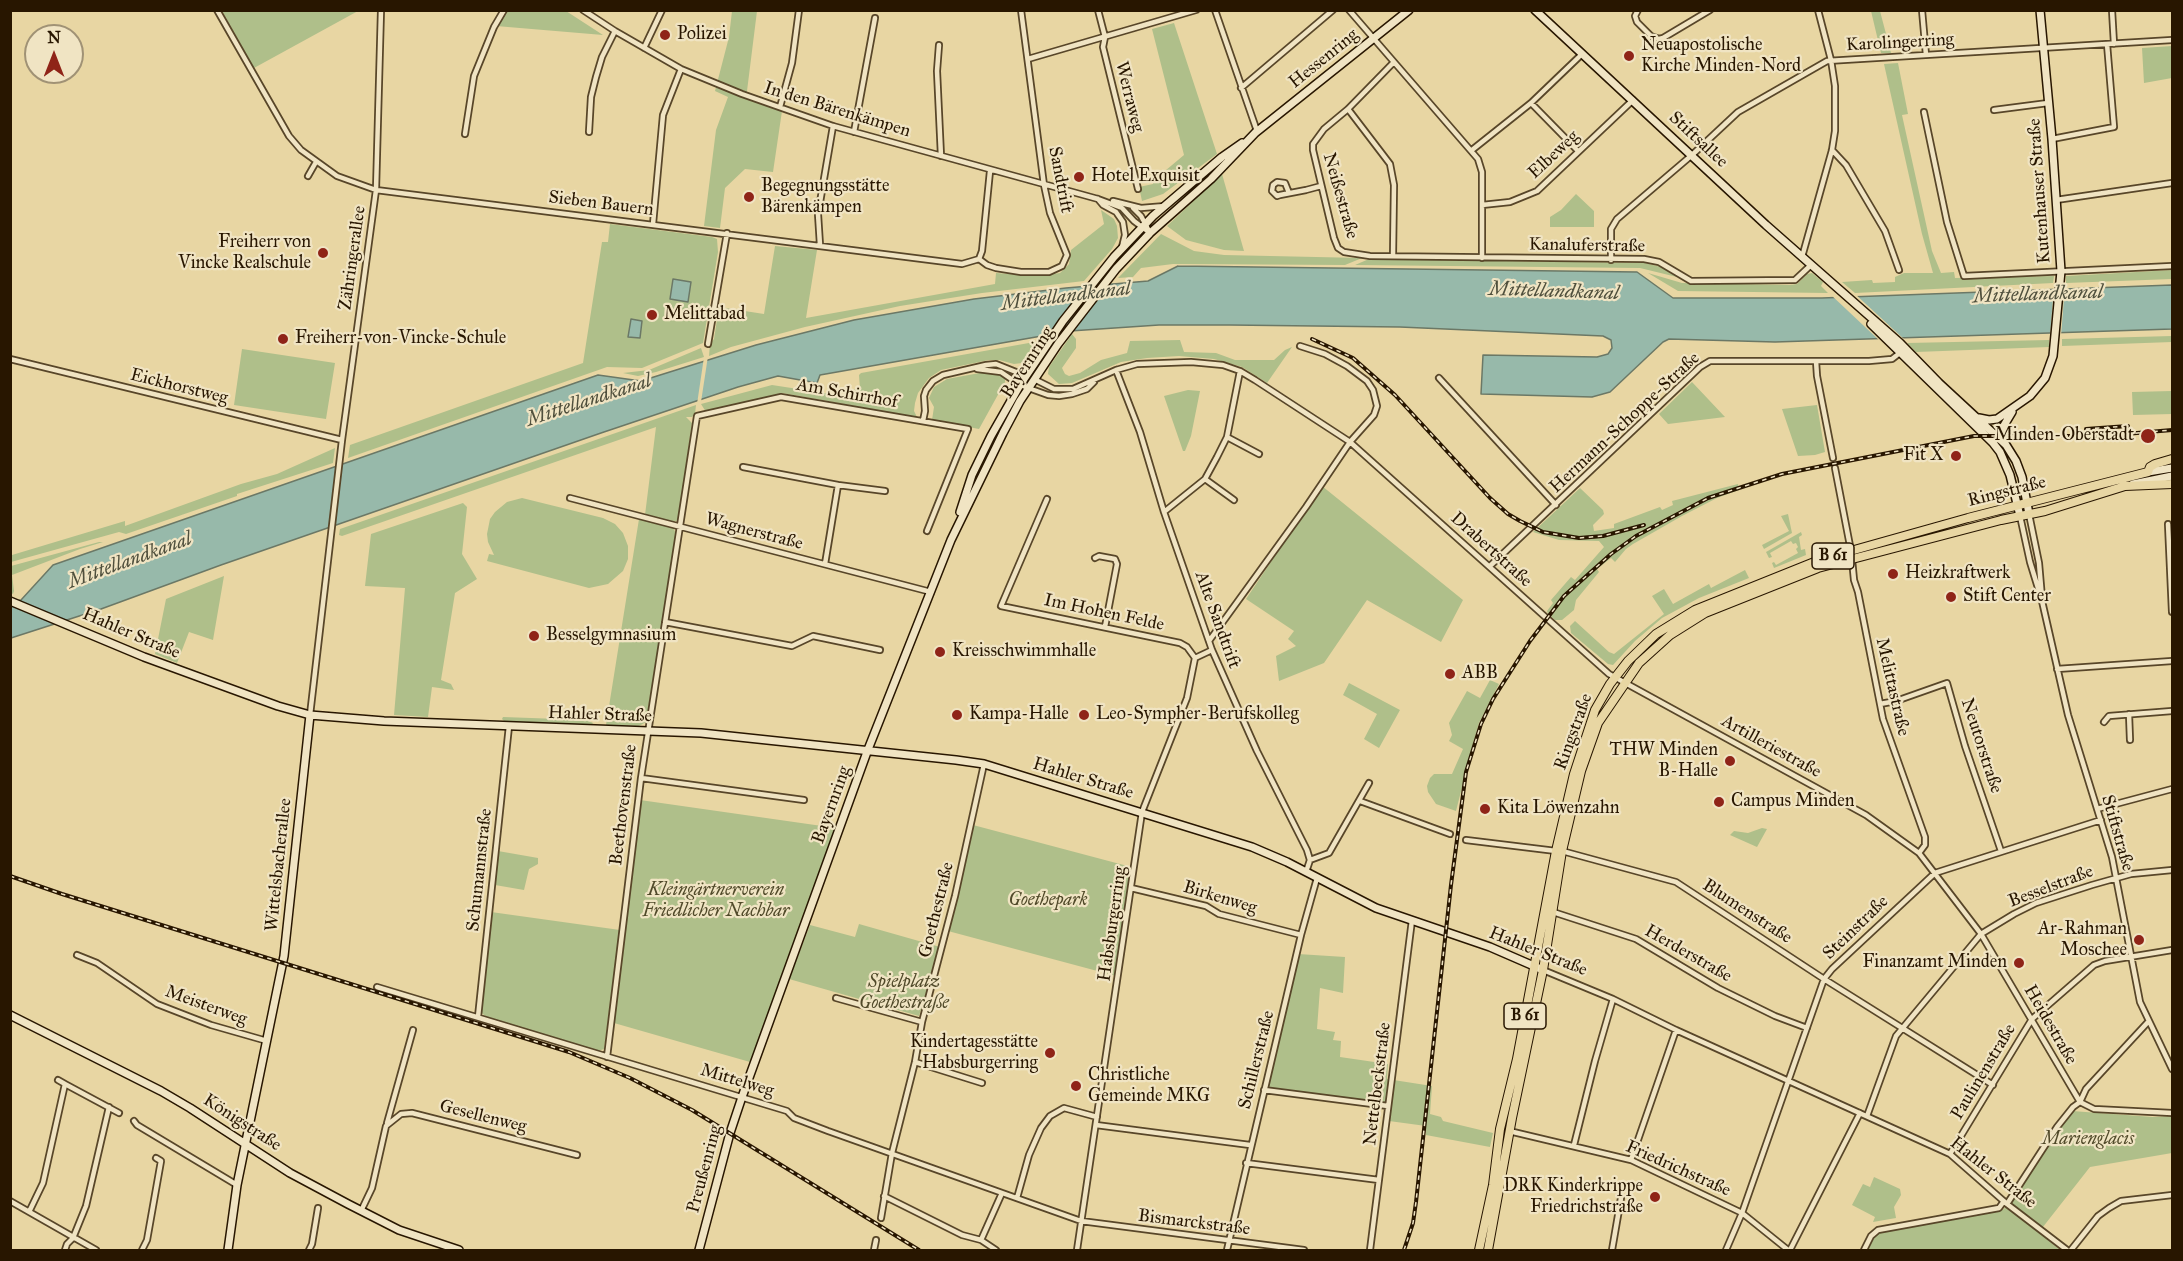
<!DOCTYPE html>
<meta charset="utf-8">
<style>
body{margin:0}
#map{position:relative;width:2183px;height:1261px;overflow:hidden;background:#e8d6a3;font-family:"IM FELL Great Primer",serif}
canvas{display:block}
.frame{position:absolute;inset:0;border:12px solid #281600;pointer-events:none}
.north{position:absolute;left:24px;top:24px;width:60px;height:60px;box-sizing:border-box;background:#f0e4c3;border:2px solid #a09275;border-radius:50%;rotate:0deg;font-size:16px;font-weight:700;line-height:24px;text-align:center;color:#281600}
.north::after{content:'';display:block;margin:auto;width:21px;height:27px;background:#8f2418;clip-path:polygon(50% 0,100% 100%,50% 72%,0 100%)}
</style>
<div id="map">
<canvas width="2183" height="1261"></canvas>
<div class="frame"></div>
<div class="north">N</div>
</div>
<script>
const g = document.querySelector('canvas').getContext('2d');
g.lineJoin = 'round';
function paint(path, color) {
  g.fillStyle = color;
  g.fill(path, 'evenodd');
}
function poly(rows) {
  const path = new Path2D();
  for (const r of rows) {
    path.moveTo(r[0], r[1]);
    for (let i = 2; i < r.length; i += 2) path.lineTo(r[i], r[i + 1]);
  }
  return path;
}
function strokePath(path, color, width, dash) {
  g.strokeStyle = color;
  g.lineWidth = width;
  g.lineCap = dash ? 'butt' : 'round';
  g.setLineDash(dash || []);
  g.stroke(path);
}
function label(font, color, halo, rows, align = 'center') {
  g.font = font + ' "IM FELL Great Primer",serif';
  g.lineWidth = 4.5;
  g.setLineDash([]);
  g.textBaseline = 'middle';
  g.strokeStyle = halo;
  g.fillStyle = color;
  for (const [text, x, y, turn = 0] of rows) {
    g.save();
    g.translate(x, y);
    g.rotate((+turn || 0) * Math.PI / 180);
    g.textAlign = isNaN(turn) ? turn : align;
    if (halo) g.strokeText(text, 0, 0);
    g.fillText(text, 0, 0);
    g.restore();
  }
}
paint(poly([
 [222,11,358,11,254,68],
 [505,11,566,11,603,35,496,26],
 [732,11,757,11,746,99,782,111,773,172,745,169,725,188,720,228,704,226,716,130,728,97,715,91,729,37],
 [1871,11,1880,11,1891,53,1881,53],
 [1174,23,1217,154,1163,194,1142,201,1139,187,1153,184,1153,181,1184,155,1152,29],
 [2172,46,2172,78,2144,83,2142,48],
 [1898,63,1908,114,1902,115,1932,251,1941,273,1954,272,1955,278,2054,276,2053,283,1855,293,1842,282,1872,280,1873,283,1895,282,1895,277,1904,273,1933,273,1922,234,1884,64],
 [1222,174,1244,251,1224,250,1186,240,1167,226],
 [1576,194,1594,211,1594,227,1550,227,1550,217,1561,210],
 [1101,210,1114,219,1117,226,1118,238,1112,249,1084,281,982,293,900,306,805,327,731,347,709,356,710,344,714,339,719,307,764,314,775,246,817,250,806,318,995,284,996,273,1036,276,1060,273,1069,264,1071,250,1104,224],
 [610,224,712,237,717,239,718,252,703,343,642,368,607,367,348,458,350,445,583,363,602,242,608,242],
 [1161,234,1194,251,1224,255,1362,258,1345,265,1173,264,1141,268,1133,277,1118,278],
 [1369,259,1645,263,1661,267,1681,278,1640,268,1355,265],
 [2172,270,2172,279,2066,283,2066,276],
 [1648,273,1682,283,1790,285,1797,284,1807,274,1812,273,1823,282,1821,286,1828,293,1678,291],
 [1072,334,1076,339,1076,348,1062,368,1065,374,1069,376,1080,373,1101,360,1127,353,1130,341,1180,340,1184,352,1216,353,1235,360,1274,360,1285,350,1292,347,1267,383,1242,367,1214,359,1179,356,1147,358,1121,362,1072,383,1059,384,1048,374,1049,367],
 [2172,336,2172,342,2062,346,2062,339],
 [2049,340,2049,347,1916,352,1907,343],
 [1040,341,1027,359,1022,363,1014,364,999,360,989,360,941,370,929,378,918,393,915,403,914,411,917,417,782,393,706,412,701,404,772,385,850,397,847,392,849,390,860,389,859,375,861,373],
 [701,348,704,357,656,372,638,376,623,373,649,370],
 [242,349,335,363,326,419,234,405],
 [985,372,997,374,1005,378,1005,382,979,429,932,420,934,407,929,398,934,387,947,379],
 [1692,382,1725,417,1668,424,1659,414],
 [1188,390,1200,391,1191,436,1185,451,1183,451,1164,396],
 [2172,391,2172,414,2133,415,2132,392],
 [696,405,695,414,692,417,686,417,692,423,678,520,673,522,645,515,656,427,342,536,339,535,340,529],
 [1817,405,1825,452,1815,455,1798,456,1782,409],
 [335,448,333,463,237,494,237,496,126,534,119,532,11,562,12,555,125,521,125,526,241,484,277,474],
 [1738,484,1739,490,1717,498,1682,516,1633,544,1626,549,1615,562,1611,558,1597,569,1599,572,1576,600,1574,610,1562,620,1555,620,1548,614,1547,611,1553,603,1551,600,1571,577,1575,580,1604,547,1599,541,1559,540,1533,532,1580,488,1603,510,1604,514,1593,525,1594,531,1614,528,1614,524,1660,507,1662,510,1673,505,1672,501],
 [1322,486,1463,600,1441,642,1367,600,1324,663,1279,681,1276,656,1296,646,1288,639,1294,631,1246,599],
 [522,498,603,518,615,524,623,533,628,546,628,559,623,571,608,584,589,588,487,561,489,554,494,555,488,542,487,534,490,519,495,512,507,502],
 [463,503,467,507,462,554,477,579,455,593,441,680,451,684,454,690,432,687,428,717,394,715,405,588,365,586,371,534],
 [1788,514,1792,533,1764,549,1762,545,1789,531,1781,516],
 [639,519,673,527,676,534,646,722,639,726,606,725],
 [1801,532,1802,535,1799,537,1801,550,1805,549,1806,555,1774,568,1772,563,1774,562,1776,565,1798,553,1796,549,1798,547,1796,543,1793,544,1791,541,1770,553,1772,557,1769,558,1766,552],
 [99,542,103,542,80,549,12,575,14,591,13,594,11,593,11,566],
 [1745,570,1749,578,1699,598,1662,618,1635,641,1613,665,1608,664,1571,633,1570,626,1575,621,1609,652,1614,654,1664,614,1652,596,1664,589,1673,604,1709,584,1711,588],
 [224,576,213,640,189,632,177,663,155,654,166,599],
 [1490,680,1499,684,1479,723,1474,740,1456,811,1436,804,1428,792,1427,786,1430,778,1434,774,1452,774,1463,749,1449,741,1452,735,1449,723,1467,691,1480,698],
 [1349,683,1400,710,1379,748,1364,739,1377,714,1343,695],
 [503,717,587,720,593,723,591,726,538,722,533,723,531,722,505,722,502,719],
 [640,800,836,828,750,1062,614,1023],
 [973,825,1135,868,1116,976,948,931],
 [1762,828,1767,829,1757,847,1730,835,1734,831,1748,833],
 [498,851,538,858,538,864,529,869,524,890,495,885],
 [491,912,620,930,604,1049,598,1051,486,1017,482,1013,481,1010],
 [859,924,940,947,919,1016,789,979,810,925,855,937],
 [1298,954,1345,957,1343,993,1320,988,1317,1029,1335,1032,1333,1040,1341,1041,1340,1057,1388,1064,1387,1079,1432,1086,1430,1114,1441,1117,1443,1121,1493,1133,1490,1147,1426,1135,1426,1126,1389,1121,1391,1105,1267,1089],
 [2072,1111,2153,1117,2172,1116,2172,1153,2090,1167,2039,1232,2060,1250,1862,1250,1877,1228,2001,1211,2006,1207],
 [1874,1177,1900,1189,1901,1195,1894,1207,1896,1218,1873,1222,1875,1217,1852,1205,1863,1184,1870,1187]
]), '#afbf8a');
const water = poly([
 [1178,266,1637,272,1673,298,1822,298,2172,285,2172,329,1775,342,1669,339,1663,342,1610,392,1592,397,1481,394,1483,355,1597,357,1608,354,1612,348,1611,340,1603,336,1400,327,1230,325,1159,325,1070,331,820,375,817,383,778,376,738,387,601,433,221,565,101,609,11,638,11,602,21,600,53,565,598,375,641,381,756,345,854,320,974,299,1066,288,1148,281,1178,266],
 [673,279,691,282,688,302,670,299,673,279],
 [631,319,642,321,640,338,628,337,631,319]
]);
paint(water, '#97b9aa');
strokePath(water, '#6b7866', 1.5);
paint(poly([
 [2054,286,2065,286,2061,336,2050,336],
 [1854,293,1906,341,1881,342,1830,294],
 [708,356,701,402,697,404,704,357]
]), '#e8d6a3');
const street = poly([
 [217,10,289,136,301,150,337,176,376,190,962,264,979,259,982,251,990,171],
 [583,10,615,31,681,69,742,94,833,126,1098,199,1122,208,1134,221,1150,233],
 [1098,10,1105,37,1103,47,1138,189],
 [1215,10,1257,131],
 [1349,10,1478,159,1482,172,1482,258],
 [1638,10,1635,16,1637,22,1651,36,1659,39,1663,38,1710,10],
 [1922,10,1926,55],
 [2112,10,2114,44],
 [939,45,937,71,941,156],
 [644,48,662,10],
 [1028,59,1196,10],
 [1393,63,1348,109,1324,129,1313,144,1313,150,1334,238,1338,248,1344,252,1370,256,1644,259,1659,262,1691,281,1795,280,1811,265],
 [1241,88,1333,10],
 [1531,103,1578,151],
 [780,107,792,63,799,10],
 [1348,109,1390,164,1394,185,1393,256],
 [1994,110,2048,103],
 [1924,112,1947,222,1964,276,2172,266],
 [589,132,591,97,596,77,602,57,615,31],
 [854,132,875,18],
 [465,134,474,76,494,27,504,10],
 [2052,139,2114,127,2107,44],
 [1472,150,1531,103,1581,55],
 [1832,150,1846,165,1885,231,1899,270],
 [308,176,316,162],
 [1289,193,1285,183,1277,182,1273,185,1272,191,1277,196,1280,195,1306,190,1321,186],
 [1098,199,1103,205,1116,212,1123,222,1125,235,1122,247],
 [2056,200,2172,183],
 [1113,201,1141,208,1165,206],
 [1482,205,1510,202,1537,191,1633,100],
 [1133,208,1141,216,1150,233],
 [653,224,663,115,681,69],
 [820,245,818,214,833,126],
 [1802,257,1832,150,1835,131,1835,86,1831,60,1818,10],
 [979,259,987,265,996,268,1021,272,1049,272,1062,266,1067,255,1050,213,1044,185,1021,10],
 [1611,260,1611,229,1617,219,1692,155,1738,112,1827,61,2172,40],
 [708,344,727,233],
 [10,359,342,440],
 [1816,361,1817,376,1833,458],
 [977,369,1001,372,1020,385,1048,395,1059,396,1072,394,1087,389,1094,382],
 [1116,370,1140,432,1164,512,1212,650,1257,751,1307,850,1310,860,1306,872],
 [1439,378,1556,505],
 [1034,379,1054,389,1073,389,1116,370,1137,364,1191,362,1223,365,1240,371,1255,380,1350,442,1609,674,1866,815,1919,853,1981,934,2080,1102,2094,1109,2172,1113],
 [923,421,925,411,924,396,926,390,933,381,943,375,986,365,996,364,1026,376],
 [1227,437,1259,454],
 [743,467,838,485],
 [1835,468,1851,551],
 [1205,479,1234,500],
 [570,498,931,592],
 [1047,499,1001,606,1180,643,1187,647,1195,658],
 [1164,512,1205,479,1217,457,1227,437,1240,371],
 [2029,514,2039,563,2042,598],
 [2020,516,2030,562,2042,601,2068,715,2112,857,2140,1002,2172,1069],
 [2168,524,2172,612],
 [1095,558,1099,556,1115,559,1117,564,1105,627],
 [1852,559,1854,580,1858,592,1883,719,1925,837,1925,845,1919,853],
 [825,564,838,485,885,491],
 [1490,566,1700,367,1710,361,1869,361,1892,359,1901,352],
 [665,622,792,646,813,636,880,650],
 [1209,641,1306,507,1350,442,1374,415,1377,406,1373,390,1367,381,1347,366,1325,354,1300,346],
 [2057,669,2172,661],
 [1880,704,1896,701,1947,683,1965,746,2001,851],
 [2129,714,2130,740],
 [310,715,342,440,376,190,381,10],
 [2104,722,2109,716,2172,711],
 [641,778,804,800],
 [1360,801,1450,834],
 [2097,809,2172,789],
 [1466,840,1556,851],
 [1562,851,1676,882,1824,979,1993,1085],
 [1310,860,1329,853,1369,783],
 [1131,888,1206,906,1219,914,1301,935],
 [1553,912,1636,939,1718,988,1775,1016,1807,1028],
 [77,955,97,963,157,1004,211,1025,267,1041],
 [1543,970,1613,999,1676,1030,1950,1154,2007,1204,2067,1250],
 [377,987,787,1111,794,1118,828,1131,1081,1221,1304,1250],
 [836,998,922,1022],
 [478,1017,509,726],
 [607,1057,641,778,697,416,781,397,968,429,927,531],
 [915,1062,982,1083],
 [65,1084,119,1113],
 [1264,1090,1388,1106],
 [1867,1116,1896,1036,1981,934,2014,914,2036,903,2092,885,2131,874,2172,870],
 [134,1121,137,1125,237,1185],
 [387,1123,413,1030],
 [1096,1125,1250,1145],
 [1509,1131,1631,1160,1742,1213,1788,1250],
 [1574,1145,1595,1061,1613,999],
 [1950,1154,2032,1019,2094,965,2105,961,2172,950],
 [1631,1160,1676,1030],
 [1246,1163,1379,1180],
 [884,1196,962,1235,981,1240,996,1250],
 [1017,1198,1029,1155,1041,1128,1050,1116,1064,1108,1097,1117],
 [10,1201,96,1250],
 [2007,1204,2057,1127,2073,1107,2080,1102,2086,1089,2148,1022],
 [361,1211,372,1188,386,1126,401,1114,412,1113,577,1155],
 [29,1212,43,1183,65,1084,58,1080],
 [881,1218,892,1153,915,1062,922,1022,955,896,984,764],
 [981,1240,1002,1193],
 [65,1250,67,1244,73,1238,86,1206,109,1107],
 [142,1250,147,1240,161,1161,156,1158],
 [309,1250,312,1244,318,1208],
 [874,1250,876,1240],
 [1077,1250,1142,812,1187,698,1195,658,1212,650],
 [1227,1250,1301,935,1317,878],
 [1370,1250,1412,920],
 [1612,1250,1621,1198],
 [1726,1250,1742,1213,1824,979,1832,969,1935,873,2101,820],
 [1790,1250,1860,1113],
 [1864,1250,1871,1236,1878,1230,1999,1208,2004,1201],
 [2071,1250,2098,1216,2109,1208,2121,1201,2172,1195]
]);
const secondary = poly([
 [1535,10,1766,225,1900,343,1939,383,2006,445,2016,461,2022,477,2029,514],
 [1255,133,1409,10],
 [1871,324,1993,443,2000,452,2010,475,2020,516],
 [1979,418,1989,420,1997,419,2030,396,2045,378,2053,356,2061,271,2052,139,2040,10],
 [2005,442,2003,427,2012,412],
 [2148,472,2172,468],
 [2133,484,2172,476],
 [960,512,972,475,991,436,1020,385,1063,321,1114,257,1153,216,1222,157,1242,143],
 [10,601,144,657,278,706,310,715,384,721,701,733,956,760,984,764,1252,847,1287,862,1376,908,1490,947,1543,970],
 [10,1015,161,1091,190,1108,290,1173,348,1204,399,1230,459,1250],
 [228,1250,237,1185,284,956,310,715],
 [699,1250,730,1133,742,1097,867,752,951,540,1003,433,1020,401,1058,344,1116,269,1150,233,1211,179,1257,131]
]);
const primary = poly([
 [1479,1250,1493,1185,1500,1129,1517,1059,1556,851,1574,774,1595,710,1610,684,1628,661,1656,634,1695,610,1822,559,1968,518,2148,472,2150,467,2155,464,2172,459],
 [1488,1250,1512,1118,1543,970,1562,851,1581,771,1598,723,1639,663,1670,635,1705,613,1818,568,2001,520,2045,511,2125,486,2172,484]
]);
strokePath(street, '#584629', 8);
strokePath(secondary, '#281600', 10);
strokePath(primary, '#281600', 10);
strokePath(street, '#f0e4c3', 4.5);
strokePath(secondary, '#f0e4c3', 7);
strokePath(primary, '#e8d6a3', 8);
const rail = poly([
 [1312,339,1353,358,1395,395,1490,498,1508,514,1520,521,1543,532,1579,538,1603,536,1644,525],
 [2086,429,2128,426],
 [10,876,62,894,569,1052,630,1078,692,1110,919,1250],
 [1404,1250,1413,1223,1416,1202,1451,885,1466,772,1481,724,1493,699,1530,641,1564,596,1611,554,1636,536,1708,498,1782,474,1974,436,2102,436,2172,430]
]);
strokePath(rail, '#281600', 4);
strokePath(rail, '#f0e4c3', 1.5, [4.5]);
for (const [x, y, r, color] of [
 [665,35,6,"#8f2418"],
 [1629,56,6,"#8f2418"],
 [1079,177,6,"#8f2418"],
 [749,197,6,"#8f2418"],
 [323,253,6,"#8f2418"],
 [652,315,6,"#8f2418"],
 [283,339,6,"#8f2418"],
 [2148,436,8,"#8f2418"],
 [1956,456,6,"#8f2418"],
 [1893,574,6,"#8f2418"],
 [1951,597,6,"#8f2418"],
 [534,636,6,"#8f2418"],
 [940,652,6,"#8f2418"],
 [1450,674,6,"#8f2418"],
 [957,715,6,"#8f2418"],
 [1084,715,6,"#8f2418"],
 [1730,761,6,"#8f2418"],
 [1719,802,6,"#8f2418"],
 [1485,809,6,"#8f2418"],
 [2139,940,6,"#8f2418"],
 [2019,963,6,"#8f2418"],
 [1050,1053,6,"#8f2418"],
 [1076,1086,6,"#8f2418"],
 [1655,1197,6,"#8f2418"]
]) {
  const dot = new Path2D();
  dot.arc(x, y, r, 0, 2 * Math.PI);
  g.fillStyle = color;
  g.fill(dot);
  strokePath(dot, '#f0e4c3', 2);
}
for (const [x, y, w] of [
 [1833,556,42],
 [1525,1016,42]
]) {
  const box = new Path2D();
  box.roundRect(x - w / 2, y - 13, w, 26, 4.5);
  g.fillStyle = '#f0e4c3';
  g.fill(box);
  strokePath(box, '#281600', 1.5);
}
label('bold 16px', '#281600', null, [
 ["B 61",1833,556],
 ["B 61",1525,1016]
]);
label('18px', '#281600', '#f0e4c3', [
 ["Polizei",677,35],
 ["Neuapostolische",1641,46],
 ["Kirche Minden-Nord",1641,67],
 ["Hotel Exquisit",1091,177],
 ["Begegnungsstätte",761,187],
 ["Bärenkämpen",761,208],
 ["Freiherr von",311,243,"right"],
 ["Vincke Realschule",311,264,"right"],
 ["Melittabad",664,315],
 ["Freiherr-von-Vincke-Schule",295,339],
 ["Minden-Oberstadt",2134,436,"right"],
 ["Fit X",1944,456,"right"],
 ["Heizkraftwerk",1905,574],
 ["Stift Center",1963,597],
 ["Besselgymnasium",546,636],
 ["Kreisschwimmhalle",952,652],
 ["ABB",1462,674],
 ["Kampa-Halle",969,715],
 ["Leo-Sympher-Berufskolleg",1096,715],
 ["THW Minden",1718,751,"right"],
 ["B-Halle",1718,772,"right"],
 ["Campus Minden",1731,802],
 ["Kita Löwenzahn",1497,809],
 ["Ar-Rahman",2127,930,"right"],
 ["Moschee",2127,951,"right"],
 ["Finanzamt Minden",2007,963,"right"],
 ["Kindertagesstätte",1038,1043,"right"],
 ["Habsburgerring",1038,1064,"right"],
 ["Christliche",1088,1076],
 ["Gemeinde MKG",1088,1097],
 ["DRK Kinderkrippe",1643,1187,"right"],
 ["Friedrichstraße",1643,1208,"right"]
], 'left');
label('18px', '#281600', '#f0e4c3', [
 ["Karolingerring",1900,43,-3],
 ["Hessenring",1324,59,-39],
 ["Werraweg",1129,97,76],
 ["In den Bärenkämpen",837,110,17],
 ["Stiftsallee",1698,140,43],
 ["Elbeweg",1554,155,-43],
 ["Sandtrift",1060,180,79],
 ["Kutenhauser Straße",2040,191,-94],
 ["Neißestraße",1340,196,74],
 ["Sieben Bauern",601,204,7],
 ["Kanaluferstraße",1587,246,1],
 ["Zähringerallee",353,258,-82],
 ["Bayernring",1028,363,-57],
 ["Eickhorstweg",179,387,14],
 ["Am Schirrhof",847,394,10],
 ["Hermann-Schoppe-Straße",1625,423,-43],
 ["Ringstraße",2007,492,-14],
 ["Wagnerstraße",754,532,15],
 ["Drabertstraße",1491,550,42],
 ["Im Hohen Felde",1104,613,12],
 ["Alte Sandtrift",1217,620,70],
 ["Hahler Straße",131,634,23],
 ["Melittastraße",1892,687,77],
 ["Hahler Straße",600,715,2],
 ["Ringstraße",1574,732,-70],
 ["Neutorstraße",1981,746,72],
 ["Artilleriestraße",1771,747,29],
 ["Hahler Straße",1083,779,17],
 ["Beethovenstraße",624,805,-83],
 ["Bayernring",832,805,-70],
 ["Stiftstraße",2117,833,74],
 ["Wittelsbacherallee",279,865,-84],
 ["Schumannstraße",480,870,-84],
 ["Besselstraße",2051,887,-21],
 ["Birkenweg",1220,898,17],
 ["Goethestraße",937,910,-76],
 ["Blumenstraße",1747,912,33],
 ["Habsburgerring",1113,924,-82],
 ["Steinstraße",1856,928,-44],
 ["Hahler Straße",1538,952,22],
 ["Herderstraße",1688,954,30],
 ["Meisterweg",206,1006,20],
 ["Heidestraße",2050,1025,60],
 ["Schillerstraße",1257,1060,-76],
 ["Paulinenstraße",1984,1072,-59],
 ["Mittelweg",737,1081,17],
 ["Nettelbeckstraße",1378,1084,-83],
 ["Gesellenweg",483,1117,14],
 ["Königstraße",242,1123,33],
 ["Preußenring",705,1169,-75],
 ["Friedrichstraße",1678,1169,24],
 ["Hahler Straße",1993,1173,38],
 ["Bismarckstraße",1194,1223,7]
]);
label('italic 18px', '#504929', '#f0e4c3', [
 ["Kleingärtnerverein",716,891],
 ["Friedlicher Nachbar",716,912],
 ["Goethepark",1048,901],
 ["Spielplatz",904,983],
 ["Goethestraße",904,1004],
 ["Marienglacis",2088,1140]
]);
label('italic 20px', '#4f4f3c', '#f0e4c3', [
 ["Mittellandkanal",1554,292,2],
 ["Mittellandkanal",2038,295,-2],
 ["Mittellandkanal",1066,297,-7],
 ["Mittellandkanal",589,401,-18],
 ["Mittellandkanal",130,561,-20]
]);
</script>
